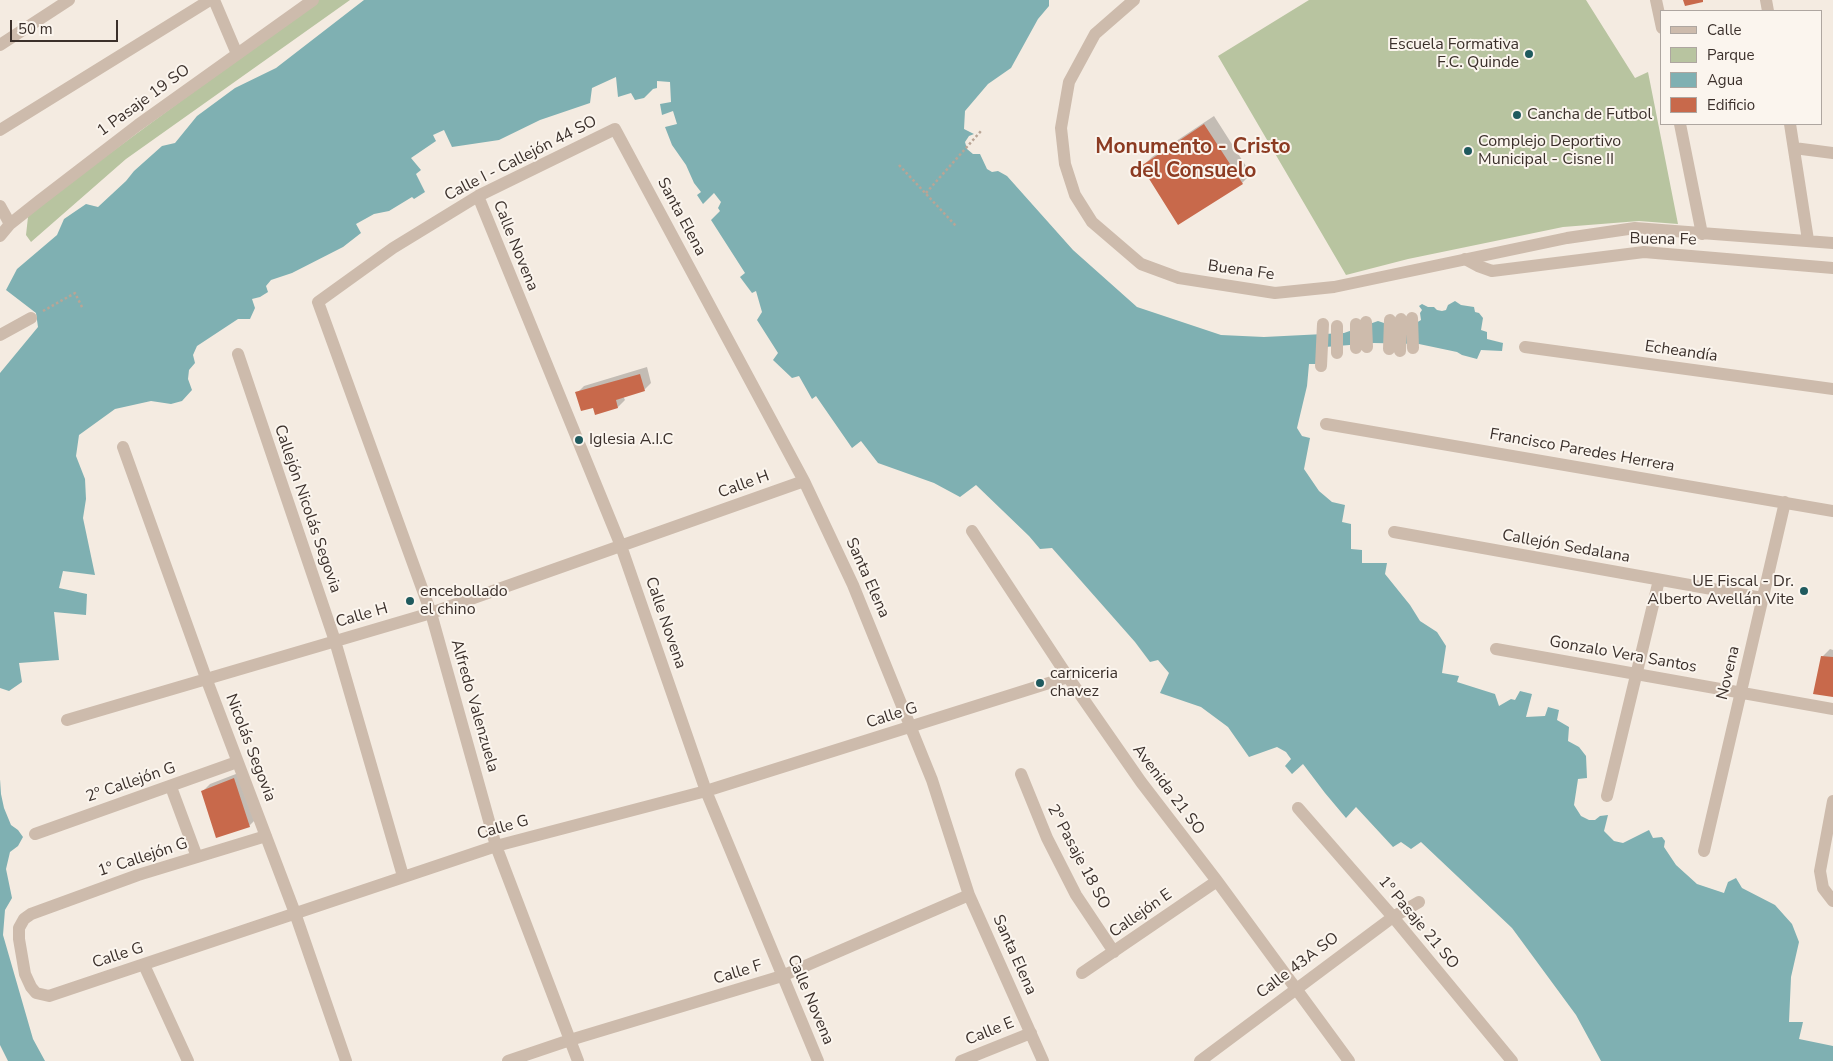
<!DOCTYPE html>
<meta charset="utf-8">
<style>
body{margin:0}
#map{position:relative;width:1833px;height:1061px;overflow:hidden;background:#f4ebe1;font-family:"Nunito Sans",sans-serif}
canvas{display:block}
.legend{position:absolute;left:1660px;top:10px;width:162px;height:115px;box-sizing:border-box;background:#fbf5ee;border:1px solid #aea6a0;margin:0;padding:6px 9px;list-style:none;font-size:15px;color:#3b302b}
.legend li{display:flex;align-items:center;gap:10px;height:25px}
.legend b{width:25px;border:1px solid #aea6a0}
.scale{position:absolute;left:10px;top:20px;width:108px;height:22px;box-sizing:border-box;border:2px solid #3b302b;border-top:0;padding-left:6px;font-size:15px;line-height:18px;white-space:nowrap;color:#3b302b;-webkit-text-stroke:4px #fbf5ee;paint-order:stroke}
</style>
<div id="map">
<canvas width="1833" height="1061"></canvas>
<ul class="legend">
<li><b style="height:6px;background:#cdbbac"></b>Calle</li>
<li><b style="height:14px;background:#b8c4a0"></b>Parque</li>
<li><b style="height:14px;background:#7fb0b2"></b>Agua</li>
<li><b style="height:14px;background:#c8694b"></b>Edificio</li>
</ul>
<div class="scale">50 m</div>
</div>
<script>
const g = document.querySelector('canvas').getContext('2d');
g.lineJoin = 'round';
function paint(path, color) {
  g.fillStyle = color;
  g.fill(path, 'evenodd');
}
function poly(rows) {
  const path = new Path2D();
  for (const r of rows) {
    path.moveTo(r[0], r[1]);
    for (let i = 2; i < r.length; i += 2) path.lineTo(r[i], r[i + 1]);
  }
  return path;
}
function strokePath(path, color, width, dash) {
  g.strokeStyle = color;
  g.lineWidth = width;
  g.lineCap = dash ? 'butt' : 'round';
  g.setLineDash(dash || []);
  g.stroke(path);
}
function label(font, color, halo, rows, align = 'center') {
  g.font = font + ' "Nunito Sans",sans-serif';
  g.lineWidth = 4;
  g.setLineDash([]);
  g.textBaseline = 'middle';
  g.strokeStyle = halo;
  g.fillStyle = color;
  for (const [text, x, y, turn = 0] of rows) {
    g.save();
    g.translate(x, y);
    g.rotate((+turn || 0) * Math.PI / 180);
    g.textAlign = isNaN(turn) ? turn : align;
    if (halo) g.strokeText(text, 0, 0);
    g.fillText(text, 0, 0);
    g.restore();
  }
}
paint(poly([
 [318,0,350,0,126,159,31,242,26,235,28,217,37,207],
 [1309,0,1586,0,1635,78,1648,72,1678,224,1639,221,1563,227,1408,259,1346,275,1218,56]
]), '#b8c4a0');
paint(poly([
 [364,0,1049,0,1049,6,1038,19,1011,68,988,84,965,111,964,129,974,134,969,136,965,142,967,149,973,154,980,154,987,169,992,172,998,171,1007,176,1073,250,1137,307,1221,335,1264,337,1344,333,1378,321,1387,324,1416,323,1421,320,1420,313,1422,310,1419,306,1422,304,1428,307,1434,307,1437,310,1442,311,1446,310,1448,305,1455,301,1461,305,1474,307,1475,312,1479,313,1483,318,1481,330,1487,332,1487,339,1503,343,1502,351,1481,350,1477,359,1462,355,1457,352,1419,344,1374,343,1325,347,1325,364,1309,364,1307,386,1297,428,1302,436,1310,438,1304,469,1319,491,1332,502,1345,505,1342,522,1351,524,1351,549,1362,550,1362,563,1387,563,1385,574,1410,605,1420,621,1437,632,1446,646,1442,673,1459,676,1457,682,1495,694,1499,706,1511,699,1515,700,1520,691,1532,694,1526,717,1545,716,1548,707,1559,710,1557,720,1569,727,1568,741,1579,747,1586,756,1587,778,1578,779,1574,805,1581,816,1589,820,1595,820,1600,816,1608,815,1604,831,1614,841,1623,843,1649,830,1653,838,1662,837,1665,841,1664,847,1676,865,1697,884,1724,893,1728,882,1736,878,1742,888,1775,905,1792,924,1799,942,1791,977,1789,1022,1803,1022,1799,1039,1833,1046,1833,1061,1601,1061,1576,1015,1512,928,1421,842,1411,849,1401,842,1393,847,1356,807,1346,818,1325,793,1303,764,1292,774,1285,766,1291,759,1286,752,1277,747,1249,757,1228,727,1201,707,1160,693,1169,673,1158,660,1150,662,1135,642,1052,548,1040,549,1029,536,976,485,960,497,934,483,878,463,861,441,852,448,816,396,812,399,799,376,792,378,773,360,778,353,757,320,762,312,756,291,752,293,740,277,745,273,711,220,720,211,718,208,721,202,714,193,703,204,697,195,701,192,694,183,686,165,672,145,665,127,677,124,673,111,662,115,660,104,671,102,670,82,657,81,657,88,653,89,644,98,635,100,631,93,618,97,616,77,592,88,590,103,540,120,499,140,452,147,444,130,433,135,436,141,411,158,421,170,416,174,425,192,414,199,412,197,389,211,374,214,356,224,361,233,343,247,292,273,271,280,266,286,268,292,260,297,252,299,255,308,250,319,238,319,197,346,193,355,195,363,189,370,188,379,192,390,182,401,171,404,151,401,115,409,79,435,76,456,85,479,86,499,83,518,95,575,63,571,59,588,87,594,86,615,54,612,59,660,19,663,22,682,9,691,0,688,0,373,38,327,36,313,6,290,17,269,57,235,64,219,86,204,98,207,126,181,134,171,162,146,175,143,197,116,235,88,276,68],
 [0,779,1,794,4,808,11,825,18,830,23,837,18,846,10,852,6,869,12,898,5,910,3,935,33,1039,45,1061,8,1061,0,1045]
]), '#7fb0b2');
paint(poly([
 [1214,116,1251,174,1242,183,1143,166,1152,157],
 [647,367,651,383,644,390,623,396,625,400,618,407,594,406,577,393,584,386],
 [1830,649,1833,650,1833,696,1815,693,1823,656],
 [241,772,256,819,249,826,203,791,210,784]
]), '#0003');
paint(poly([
 [1683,0,1703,0,1703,2,1685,6],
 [1204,124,1243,184,1178,225,1141,166],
 [640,374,645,391,616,400,618,408,595,415,593,408,581,411,575,392],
 [1821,656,1833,657,1833,697,1813,694],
 [234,778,250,827,216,838,201,791]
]), '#c8694b');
strokePath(poly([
 [899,165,956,226],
 [926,193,981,131],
 [43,311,75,293,83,309]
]), '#b9a596', 2.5, [2.5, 2.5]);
strokePath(poly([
 [1412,318,1413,348],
 [1366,322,1367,347],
 [1356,324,1356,348],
 [1389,349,1390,320],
 [1400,351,1401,319],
 [1337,353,1337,326],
 [1321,366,1323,324]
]), '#cdbbac', 12);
strokePath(poly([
 [214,0,237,54],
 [1134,0,1095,34,1069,82,1061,128,1065,164,1075,195,1092,222,1141,264,1179,278,1275,293,1334,287,1567,238,1635,228,1833,243],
 [1656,0,1662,28],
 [1766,0,1768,11],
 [0,45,69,0],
 [1680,124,1702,234],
 [1790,124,1808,240],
 [0,130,210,0],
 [1794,148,1833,153],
 [478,196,621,546,706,791,818,1061],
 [0,206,10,224],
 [0,236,10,224,39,201,138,125,313,0],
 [1465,259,1478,266,1492,271,1644,252,1833,268],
 [0,335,31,318],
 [1525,347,1833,389],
 [238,354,335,641,403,876],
 [1326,424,1833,511],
 [123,447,206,678,295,913,346,1061],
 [972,531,1068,677,1141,782,1217,881,1349,1061],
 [1394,532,1762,598],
 [1496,649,1833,709],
 [67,720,431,613,804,481],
 [1021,774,1047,838,1076,895,1114,952],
 [171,787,197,857],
 [1607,796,1659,580],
 [1833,801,1820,871,1823,888,1833,901],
 [1298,808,1393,917,1512,1061],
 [35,834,237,762],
 [266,836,138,875,31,914,24,919,19,928,19,939,25,974,31,987,36,993,49,996,496,846,706,791,1068,677],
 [1704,851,1785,502],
 [144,965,188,1061],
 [1082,973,1217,881],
 [508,1061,570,1040,782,976,969,895],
 [578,1061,496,846,431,613,318,302,393,248,478,196,615,129,804,481,853,585,932,780,969,895,1043,1061],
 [961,1061,1031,1033],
 [1200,1061,1393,917,1419,902]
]), '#cdbbac', 12);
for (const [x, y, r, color] of [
 [1529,54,5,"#1f5a5e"],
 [1517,115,5,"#1f5a5e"],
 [1468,151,5,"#1f5a5e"],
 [579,440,5,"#1f5a5e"],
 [1804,591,5,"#1f5a5e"],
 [410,601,5,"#1f5a5e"],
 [1040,683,5,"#1f5a5e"]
]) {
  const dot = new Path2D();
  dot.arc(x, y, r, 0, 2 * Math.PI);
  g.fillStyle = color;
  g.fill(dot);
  strokePath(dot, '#fbf5ee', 2);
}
label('16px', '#3b302b', '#fbf5ee', [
 ["Escuela Formativa",1519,45,"right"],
 ["F.C. Quinde",1519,63,"right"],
 ["Cancha de Futbol",1527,115],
 ["Complejo Deportivo",1478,142],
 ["Municipal - Cisne II",1478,160],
 ["Iglesia A.I.C",589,440],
 ["UE Fiscal - Dr.",1794,582,"right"],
 ["Alberto Avellán Vite",1794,600,"right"],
 ["encebollado",420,592],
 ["el chino",420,610],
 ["carniceria",1050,674],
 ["chavez",1050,692]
], 'left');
label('16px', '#3b302b', '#fbf5ee', [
 ["1 Pasaje 19 SO",144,101,-36],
 ["Calle I - Callejón 44 SO",521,159,-27],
 ["Santa Elena",681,217,62],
 ["Buena Fe",1663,240,1],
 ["Calle Novena",515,246,68],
 ["Buena Fe",1241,271,8],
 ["Echeandía",1681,352,8],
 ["Francisco Paredes Herrera",1582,451,10],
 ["Calle H",744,485,-20],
 ["Callejón Nicolás Segovia",307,509,71],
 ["Callejón Sedalana",1566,547,10],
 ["Santa Elena",867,578,66],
 ["Calle H",362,616,-16],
 ["Calle Novena",665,623,71],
 ["Gonzalo Vera Santos",1623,655,10],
 ["Novena",1729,673,-77],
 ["Alfredo Valenzuela",474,706,74],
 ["Calle G",892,716,-18],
 ["Nicolás Segovia",250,748,69],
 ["2º Callejón G",131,783,-19],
 ["Avenida 21 SO",1168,790,53],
 ["Calle G",503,828,-16],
 ["2° Pasaje 18 SO",1078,857,62],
 ["1º Callejón G",143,858,-18],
 ["Callejón E",1141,914,-35],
 ["1º Pasaje 21 SO",1418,923,50],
 ["Santa Elena",1014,955,66],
 ["Calle G",118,956,-18],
 ["Calle 43A SO",1298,966,-37],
 ["Calle F",738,973,-17],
 ["Calle Novena",810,1000,67],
 ["Calle E",990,1032,-22]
]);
label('bold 21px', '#8c3b22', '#fbf5ee', [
 ["Monumento - Cristo",1193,148],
 ["del Consuelo",1193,172]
]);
</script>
